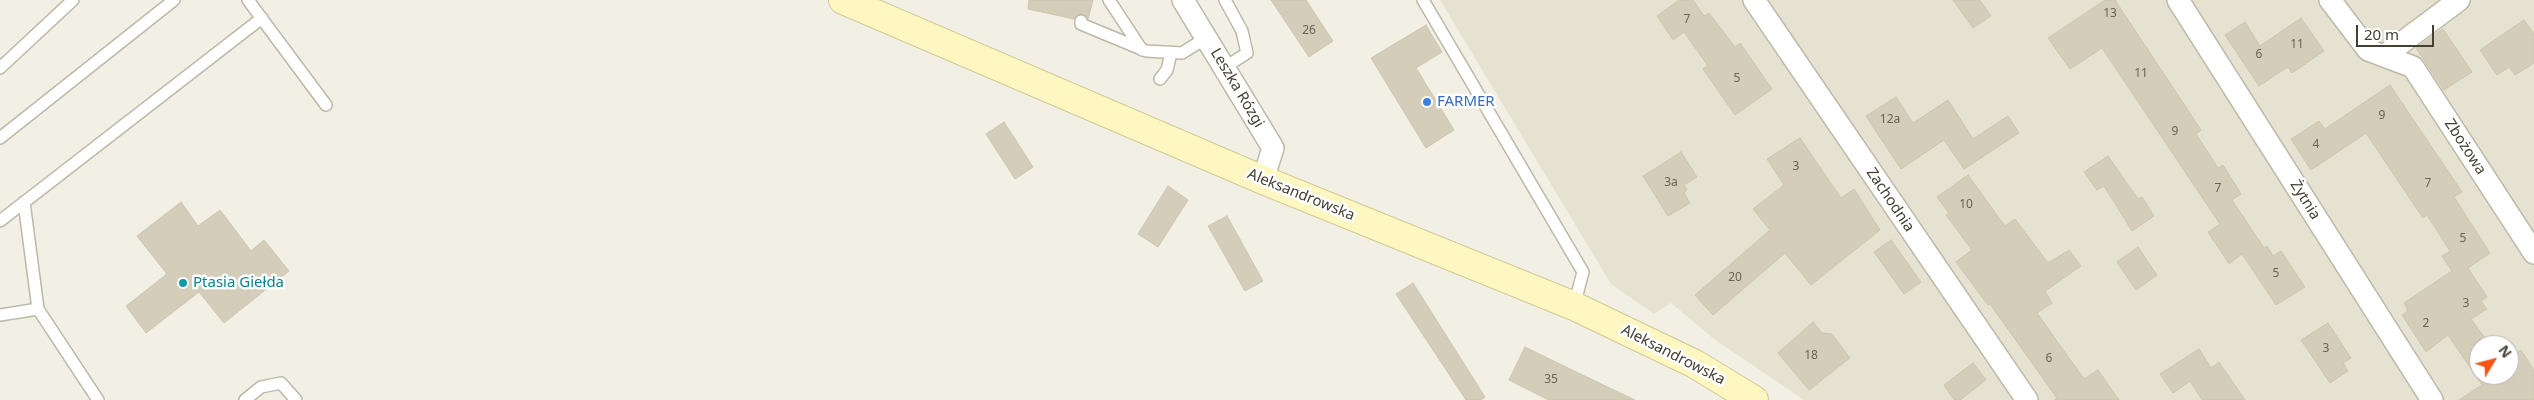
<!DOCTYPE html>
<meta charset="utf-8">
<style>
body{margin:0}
#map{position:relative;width:2534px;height:400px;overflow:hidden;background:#f2efe4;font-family:"Noto Sans",sans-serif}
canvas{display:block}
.north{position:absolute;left:2469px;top:335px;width:50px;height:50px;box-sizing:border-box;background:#fff;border:1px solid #b4b3ae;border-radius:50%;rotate:53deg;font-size:14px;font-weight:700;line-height:20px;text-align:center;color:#444034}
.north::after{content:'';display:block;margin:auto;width:18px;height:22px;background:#f75516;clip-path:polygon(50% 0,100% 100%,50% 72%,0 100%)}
.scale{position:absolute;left:2356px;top:25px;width:78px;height:22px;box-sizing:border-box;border:2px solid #444034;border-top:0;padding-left:6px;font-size:15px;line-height:18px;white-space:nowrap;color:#444034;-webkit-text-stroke:4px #fff;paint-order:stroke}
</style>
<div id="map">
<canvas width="2534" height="400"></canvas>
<div class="north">N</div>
<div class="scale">20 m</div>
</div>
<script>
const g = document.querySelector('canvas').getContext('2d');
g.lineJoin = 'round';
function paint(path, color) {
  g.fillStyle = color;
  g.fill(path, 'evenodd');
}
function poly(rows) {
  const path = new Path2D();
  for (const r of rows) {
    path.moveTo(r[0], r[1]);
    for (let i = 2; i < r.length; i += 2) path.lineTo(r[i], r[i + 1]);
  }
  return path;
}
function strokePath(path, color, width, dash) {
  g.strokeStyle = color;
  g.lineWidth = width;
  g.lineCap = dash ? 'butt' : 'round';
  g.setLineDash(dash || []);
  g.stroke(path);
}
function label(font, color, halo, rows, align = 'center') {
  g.font = font + ' "Noto Sans",sans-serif';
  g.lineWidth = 5;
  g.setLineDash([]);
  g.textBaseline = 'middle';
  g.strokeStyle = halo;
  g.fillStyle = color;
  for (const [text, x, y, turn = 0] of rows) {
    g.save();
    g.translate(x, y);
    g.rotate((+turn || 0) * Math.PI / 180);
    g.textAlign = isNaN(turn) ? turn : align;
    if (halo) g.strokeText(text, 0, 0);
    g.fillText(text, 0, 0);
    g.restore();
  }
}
paint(poly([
 [1440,0,2534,0,2534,400,1804,400,1714,339,1671,303,1654,314,1611,284],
 [2479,345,2509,345,2509,375,2479,375]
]), '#e6e2d2');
const building = poly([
 [1029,0,1093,0,1088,19,1081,14,1074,19,1028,9,1029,0],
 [1271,0,1306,0,1333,41,1309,57,1271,0],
 [1679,0,1693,0,1704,16,1709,13,1735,47,1740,43,1772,89,1735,115,1703,69,1708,66,1684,32,1673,40,1657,16,1679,0],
 [1953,0,1980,0,1991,16,1973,28,1953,0],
 [2105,0,2115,0,2201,130,2196,134,2218,168,2223,165,2241,194,2232,200,2264,248,2267,246,2273,256,2281,251,2305,287,2276,305,2242,254,2229,264,2208,232,2220,224,2102,48,2070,69,2048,38,2105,0],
 [2301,18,2324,51,2292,73,2288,67,2259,86,2225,35,2245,22,2260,46,2301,18],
 [2524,20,2534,34,2534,63,2515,75,2509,67,2497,75,2480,50,2524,20],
 [1426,25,1442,52,1416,68,1454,130,1426,148,1371,58,1426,25],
 [2443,29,2472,72,2444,90,2416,48,2443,29],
 [2390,85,2462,192,2454,197,2490,253,2468,268,2487,297,2481,301,2487,309,2471,319,2490,345,2479,345,2479,375,2509,375,2509,358,2521,350,2534,370,2534,400,2459,400,2482,385,2448,335,2426,352,2402,315,2408,311,2404,303,2452,271,2442,256,2450,251,2427,215,2423,218,2366,133,2311,170,2291,139,2319,121,2325,129,2390,85],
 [1896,97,1913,123,1948,100,1973,139,2008,116,2019,133,1964,169,1944,140,1901,169,1866,116,1896,97],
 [1004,122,1033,167,1015,179,986,134,1004,122],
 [1800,138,1841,198,1854,189,1880,230,1811,285,1785,253,1713,315,1695,295,1770,230,1753,209,1784,185,1767,159,1800,138],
 [1681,152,1697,177,1684,185,1687,190,1684,193,1690,203,1668,216,1643,176,1681,152],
 [2108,156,2138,199,2142,197,2154,216,2132,231,2104,186,2097,190,2084,172,2108,156],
 [1968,175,2005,226,2015,219,2048,263,2069,250,2081,266,2045,291,2052,303,2037,313,2084,379,2098,370,2119,400,2054,400,2057,398,1990,304,1988,305,1956,262,1972,250,1946,215,1949,213,1937,197,1968,175],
 [1168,186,1188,200,1158,247,1138,234,1168,186],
 [181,202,198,226,220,210,251,251,264,240,289,271,224,323,199,292,146,333,126,306,167,274,137,236,181,202],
 [1227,216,1263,281,1245,291,1208,226,1227,216],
 [1891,240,1921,282,1904,294,1874,252,1891,240],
 [2138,247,2157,275,2136,290,2117,262,2138,247],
 [1413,283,1485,397,1481,400,1466,400,1396,294,1413,283],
 [1813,322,1822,333,1832,334,1850,358,1809,390,1778,353,1813,322],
 [2328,323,2351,358,2343,363,2348,371,2330,383,2301,340,2328,323],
 [1525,347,1572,370,1635,400,1549,400,1509,380,1525,347],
 [2199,349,2211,368,2219,362,2245,400,2202,400,2190,381,2173,393,2160,374,2199,349],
 [1973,363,1986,380,1960,400,1954,400,1944,385,1973,363]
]);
paint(building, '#d3cdba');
strokePath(building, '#cec5ad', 1);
const service = poly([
 [248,0,326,105],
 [1109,0,1142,50],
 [1423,0,1583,272,1574,306],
 [1081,21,1081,24,1146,51,1182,53,1206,38],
 [0,68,73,0],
 [1224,68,1247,53,1242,31,1225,0],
 [1160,79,1167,70,1171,53],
 [0,138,174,0],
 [24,202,38,309,98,400],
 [0,221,262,18],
 [0,315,38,309],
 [245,400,261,387,281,383,296,400]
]);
const minor = poly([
 [1183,0,1273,148,1263,180],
 [1754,0,2027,400],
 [2178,0,2432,400],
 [2330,0,2368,50,2413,67,2534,253],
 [2384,56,2459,0]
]);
const secondary = poly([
 [843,0,1263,180,1574,306,1695,364,1754,400]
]);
strokePath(service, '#bdb8a7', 14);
strokePath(minor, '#bdb8a7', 24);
strokePath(secondary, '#d2c994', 30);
strokePath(service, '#fff', 11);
strokePath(minor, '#fff', 21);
strokePath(secondary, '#fef7c2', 28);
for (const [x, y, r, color] of [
 [1427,102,5,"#3f7fe0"],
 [183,283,5,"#0f9aa8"]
]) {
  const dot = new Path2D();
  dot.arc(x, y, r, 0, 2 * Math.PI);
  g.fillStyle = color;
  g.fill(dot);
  strokePath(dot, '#fff', 2);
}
label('12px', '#686356', null, [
 ["13",2110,14],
 ["7",1687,20],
 ["26",1309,31],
 ["11",2297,45],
 ["6",2259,55],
 ["11",2141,74],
 ["5",1737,79],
 ["9",2382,116],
 ["12a",1890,120],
 ["9",2175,132],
 ["4",2316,145],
 ["3",1796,167],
 ["3a",1671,183],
 ["7",2428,184],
 ["7",2218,189],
 ["10",1966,205],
 ["5",2463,239],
 ["5",2276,274],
 ["20",1735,278],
 ["3",2466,304],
 ["2",2426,324],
 ["3",2326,349],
 ["18",1811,356],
 ["6",2049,359],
 ["35",1551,380]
]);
label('15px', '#444034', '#fff', [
 ["Leszka Rózgi",1237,88,59],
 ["Zbożowa",2465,147,57],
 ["Aleksandrowska",1301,195,22],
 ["Zachodnia",1890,200,56],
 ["Żytnia",2305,200,58],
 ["Aleksandrowska",1673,355,27]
]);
label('15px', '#366cbe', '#fff', [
 ["FARMER",1437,102]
], 'left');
label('15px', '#0d838f', '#fff', [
 ["Ptasia Giełda",193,283]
], 'left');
</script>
